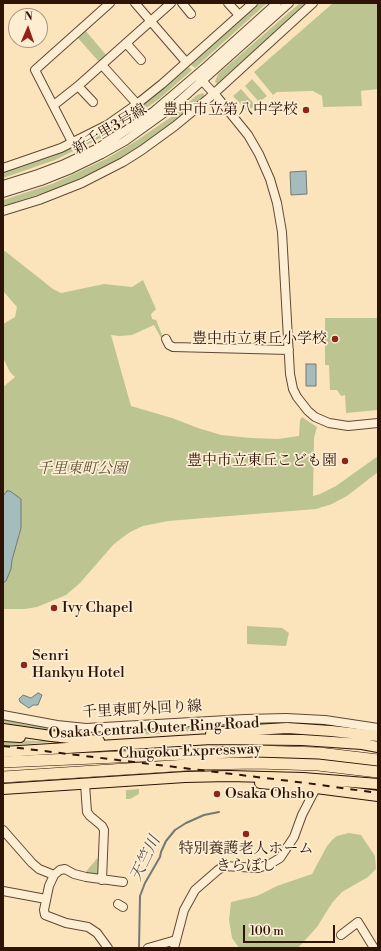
<!DOCTYPE html>
<meta charset="utf-8">
<style>
body{margin:0}
#map{position:relative;width:381px;height:951px;overflow:hidden;background:#fbe4bc;font-family:"Libre Bodoni",serif}
canvas{display:block}
.frame{position:absolute;inset:0;border:4px solid #2e1407;pointer-events:none}
.north{position:absolute;left:8px;top:8px;width:40px;height:40px;box-sizing:border-box;background:#fcedd3;border:1px solid #aa9681;border-radius:50%;rotate:2deg;font-size:11px;font-weight:700;line-height:16px;text-align:center;color:#2e1407}
.north::after{content:'';display:block;margin:auto;width:14px;height:18px;background:#8f2418;clip-path:polygon(50% 0,100% 100%,50% 72%,0 100%)}
.scale{position:absolute;left:243px;top:925px;width:92px;height:18px;box-sizing:border-box;border:2px solid #2e1407;border-top:0;padding-left:5px;font-size:12px;line-height:14px;white-space:nowrap;color:#2e1407;-webkit-text-stroke:3px #fcedd3;paint-order:stroke}
</style>
<div id="map">
<canvas width="381" height="951"></canvas>
<div class="frame"></div>
<div class="north">N</div>
<div class="scale">100 m</div>
</div>
<script>
const g = document.querySelector('canvas').getContext('2d');
g.lineJoin = 'round';
function paint(path, color) {
  g.fillStyle = color;
  g.fill(path, 'evenodd');
}
function poly(rows) {
  const path = new Path2D();
  for (const r of rows) {
    path.moveTo(r[0], r[1]);
    for (let i = 2; i < r.length; i += 2) path.lineTo(r[i], r[i + 1]);
  }
  return path;
}
function strokePath(path, color, width, dash) {
  g.strokeStyle = color;
  g.lineWidth = width;
  g.lineCap = dash ? 'butt' : 'round';
  g.setLineDash(dash || []);
  g.stroke(path);
}
function label(font, color, halo, rows, align = 'center') {
  g.font = font + ' "Libre Bodoni","Noto Serif JP",serif';
  g.lineWidth = 3.5;
  g.setLineDash([]);
  g.textBaseline = 'middle';
  g.strokeStyle = halo;
  g.fillStyle = color;
  for (const [text, x, y, turn = 0] of rows) {
    g.save();
    g.translate(x, y);
    g.rotate((+turn || 0) * Math.PI / 180);
    g.textAlign = isNaN(turn) ? turn : align;
    if (halo) g.strokeText(text, 0, 0);
    g.fillText(text, 0, 0);
    g.restore();
  }
}
paint(poly([
 [257,3,267,3,195,68,190,64],
 [300,3,308,3,217,84,215,82,218,74],
 [333,3,378,3,378,89,361,91,362,106,323,107,322,96,313,91,277,92,273,95,254,72],
 [85,30,107,56,100,63,77,37],
 [187,66,192,70,159,99,111,133,55,160,3,178,3,171,81,142],
 [252,79,267,96,259,102,245,86],
 [241,89,255,105,248,112,233,96],
 [203,93,205,96,163,131,116,161,62,187,3,206,3,200,52,184,106,159,136,141,174,115,197,95],
 [5,251,53,289,61,293,104,284,132,287,143,280,156,309,151,314,152,319,156,320,163,337,161,338,154,325,132,335,120,336,111,335,131,406,172,418,198,428,221,435,251,438,278,439,299,436,300,420,302,417,317,427,314,438,313,496,320,494,336,486,378,456,378,472,347,496,332,504,316,509,168,521,143,526,130,532,114,544,80,583,66,595,37,607,25,609,3,609,3,387,15,377,10,372,3,358,3,324,15,317,17,307,3,291,3,252],
 [325,318,378,318,378,410,346,413,345,395,341,396,337,390,330,390,329,365,325,365],
 [247,626,282,628,289,633,286,646,247,644],
 [3,718,58,730,90,731,254,722,304,722,351,727,351,729,230,728,157,734,80,736,3,726],
 [3,739,34,741,64,741,3,746],
 [139,789,139,794,130,799,126,799,126,790],
 [349,833,361,835,375,856,376,869,368,877,342,892,332,903,317,927,298,948,239,948,232,938,229,920,231,902,257,896,277,886,312,874,327,846,333,839,337,836],
 [101,854,99,876,83,875]
]), '#bcc592');
const water = poly([
 [306,171,307,194,291,195,290,172,306,171],
 [306,364,316,364,316,386,306,386,306,364],
 [7,491,10,491,21,499,21,528,12,560,11,569,6,581,3,583,3,496,7,491],
 [38,693,42,695,38,705,33,705,29,708,20,702,19,699,23,695,31,698,38,693]
]);
paint(water, '#a4bcbc');
strokePath(water, '#757974', 1);
strokePath(poly([
 [139,948,140,896,145,883,160,857,161,852,166,841,175,830,186,823,204,815,219,812]
]), '#757974', 2);
const minor = poly([
 [135,3,186,62],
 [182,3,191,14],
 [228,3,239,15],
 [126,43,141,60],
 [102,65,137,104],
 [197,75,218,98,248,135,259,154,270,179,277,203,282,232,290,374,293,389,297,397,308,411,315,417,329,423,348,426,378,423],
 [78,86,93,102],
 [54,105,78,86,171,3],
 [72,142,35,70,110,3],
 [3,168,61,148,107,125,137,104,162,84,253,3],
 [3,185,38,174,62,165,98,148,122,133,153,112,207,66,277,3],
 [3,193,41,181,71,169,102,154,125,141,175,105,289,3],
 [3,211,39,200,82,183,123,162,142,150,175,126,209,98,313,3],
 [166,339,169,345,173,347,289,350],
 [3,715,57,725,86,728,245,719,286,718,325,720,378,728],
 [85,784,87,812,90,816,102,826,104,830,102,880],
 [3,830,32,863,39,869,54,875,49,886,44,910,45,915,66,923,88,927,97,933,108,948],
 [54,875,60,870,65,869,74,874,86,877,123,882],
 [3,891,46,899],
 [118,904,123,907],
 [341,935,358,922,374,948],
 [148,948,176,940],
 [174,948,184,910,195,890,218,870,224,866,258,868,270,864,280,858,294,837,302,815,316,788]
]);
const major = poly([
 [3,729,51,736,99,741],
 [211,734,221,732,287,728,331,731,378,736],
 [3,736,20,737],
 [3,752,211,739,302,740,362,744,378,747],
 [260,783,316,788,378,796],
 [3,789,185,777,229,776,303,778,378,784]
]);
const highway = poly([
 [3,762,256,751,319,753,378,760],
 [3,777,203,764,257,763,318,765,378,772]
]);
strokePath(minor, '#614834', 10);
strokePath(major, '#2e1407', 12);
strokePath(highway, '#2e1407', 12);
strokePath(minor, '#fcedd3', 8);
strokePath(major, '#fbe4bc', 10);
strokePath(highway, '#fbe4bc', 11);
strokePath(poly([
 [3,746,306,783,378,793]
]), '#2e1407', 2, [7, 7]);
for (const [x, y, r, color] of [
 [306,110,4,"#8f2418"],
 [335,339,4,"#8f2418"],
 [345,461,4,"#8f2418"],
 [54,608,4,"#8f2418"],
 [24,665,4,"#8f2418"],
 [217,794,4,"#8f2418"],
 [246,834,4,"#8f2418"]
]) {
  const dot = new Path2D();
  dot.arc(x, y, r, 0, 2 * Math.PI);
  g.fillStyle = color;
  g.fill(dot);
  strokePath(dot, '#fcedd3', 1.5);
}
label('15px', '#2e1407', '#fcedd3', [
 ["豊中市立第八中学校",298,110],
 ["豊中市立東丘小学校",327,339],
 ["豊中市立東丘こども園",337,461],
 ["Ivy Chapel",62,608,"left"],
 ["Senri",32,656,"left"],
 ["Hankyu Hotel",32,673,"left"],
 ["Osaka Ohsho",225,794,"left"],
 ["特別養護老人ホーム",246,849,"center"],
 ["きらぼし",246,866,"center"]
], 'right');
label('15px', '#2e1407', '#fcedd3', [
 ["新千里3号線",110,130,-31],
 ["千里東町外回り線",142,710,-3],
 ["Osaka Central Outer Ring Road",154,729,-3],
 ["Chugoku Expressway",190,752,-2]
]);
label('italic 15px', '#605238', '#fcedd3', [
 ["千里東町公園",82,469]
]);
label('italic 16px', '#574f46', '#fcedd3', [
 ["天竺川",146,859,-64]
]);
</script>
